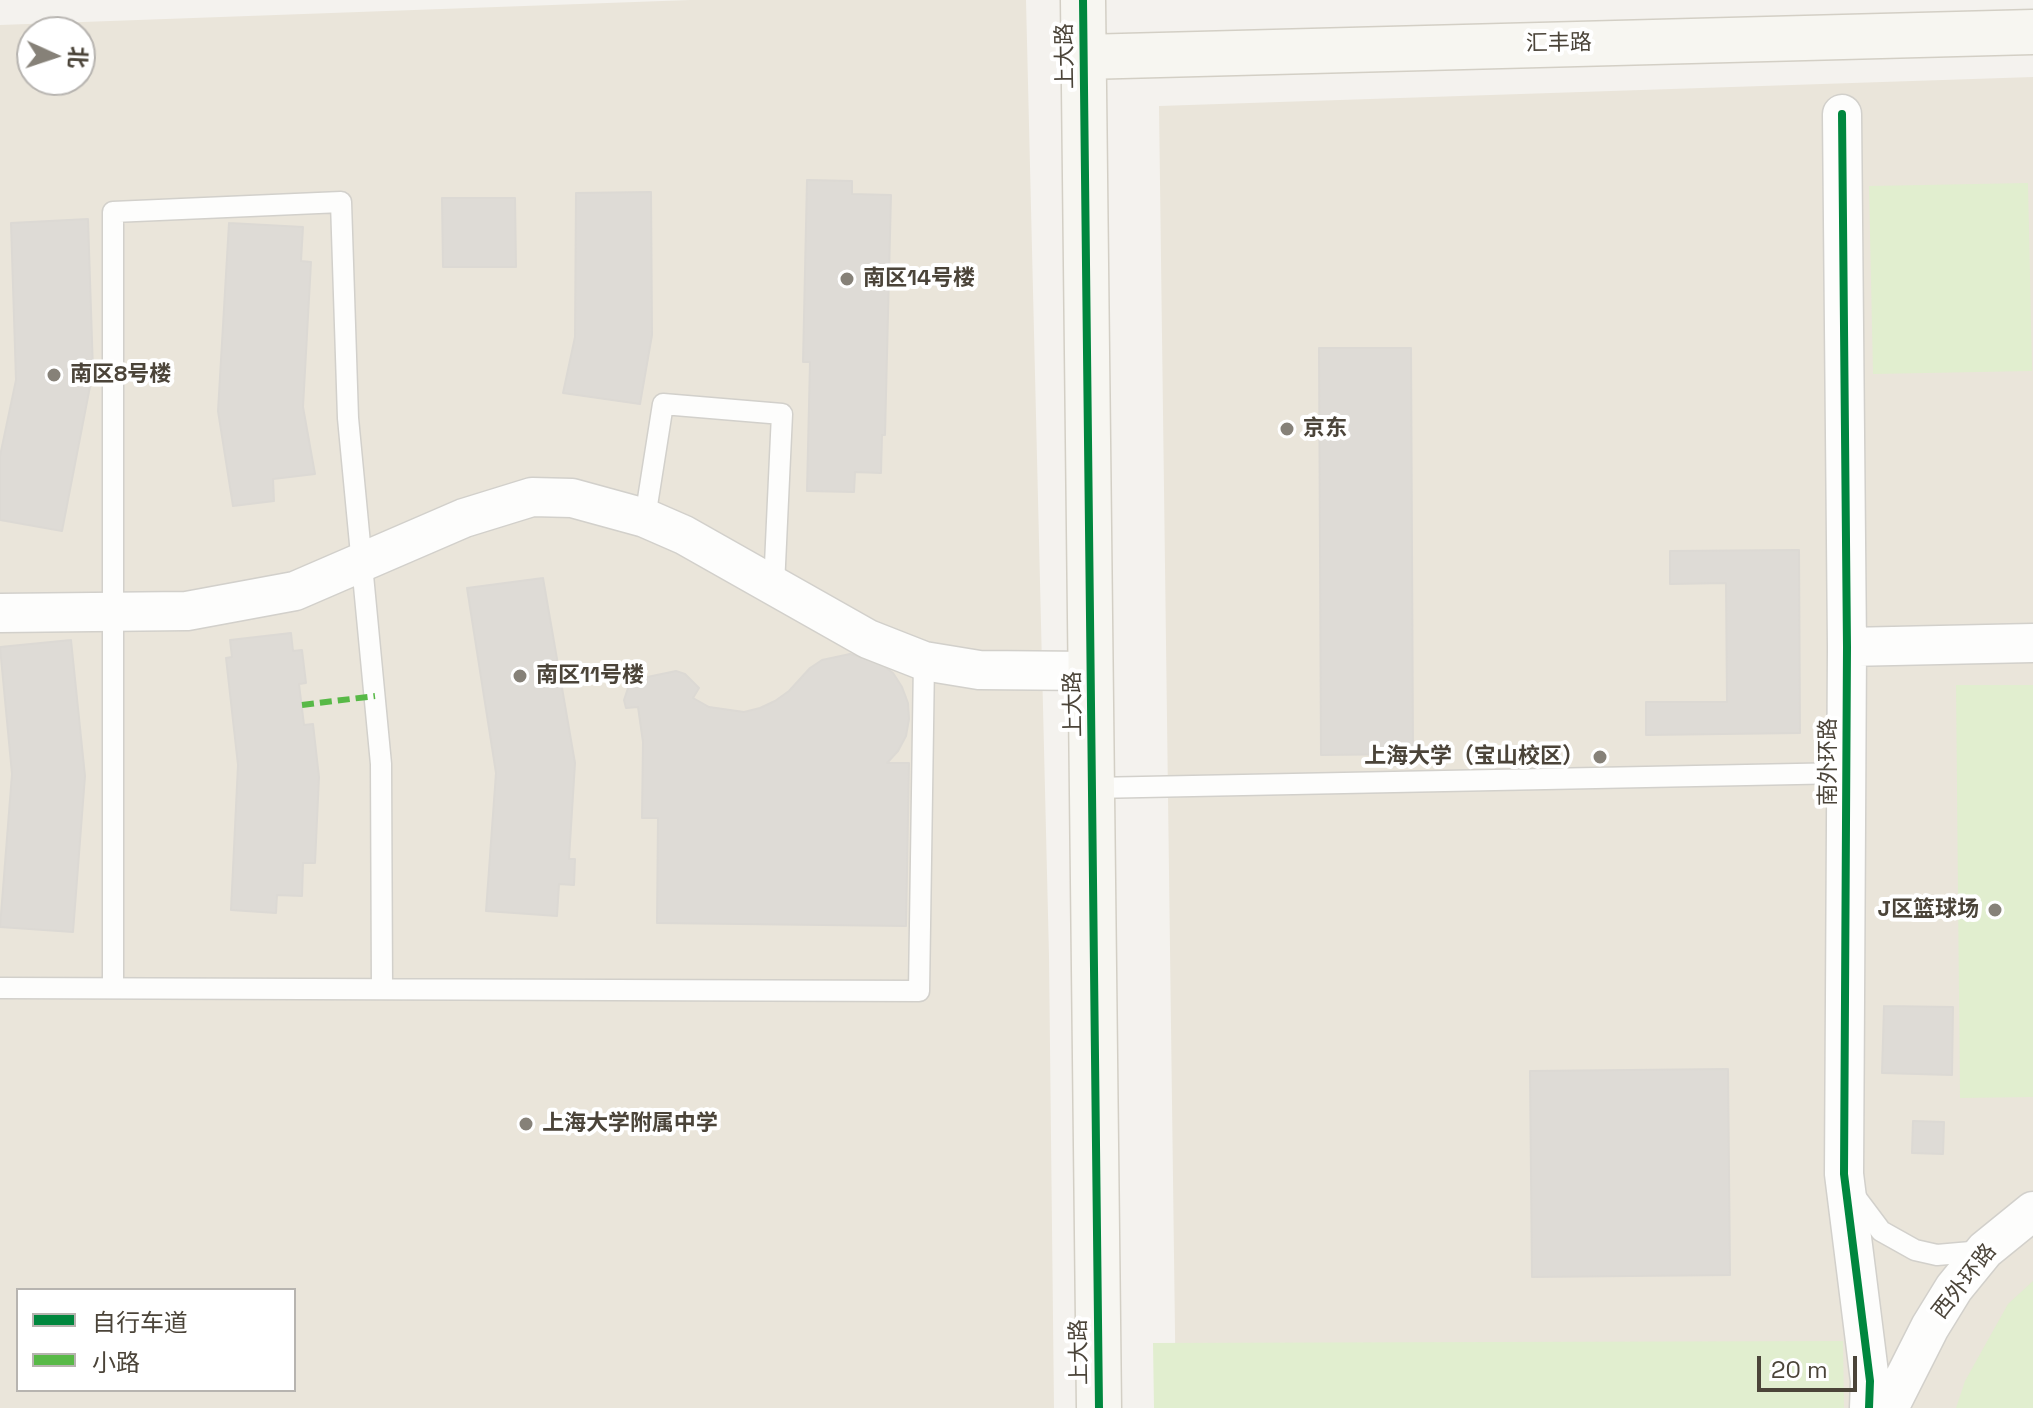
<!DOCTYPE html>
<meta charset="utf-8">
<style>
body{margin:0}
#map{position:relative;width:2033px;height:1408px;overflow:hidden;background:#f4f2ee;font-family:"Space Grotesk","Noto Sans SC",sans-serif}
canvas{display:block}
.legend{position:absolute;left:16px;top:1288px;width:280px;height:104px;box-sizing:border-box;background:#fff;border:2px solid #b7b4b0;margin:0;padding:10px 14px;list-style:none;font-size:24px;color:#4b4439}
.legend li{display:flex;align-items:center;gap:16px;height:40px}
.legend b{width:40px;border:2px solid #b7b4b0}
.north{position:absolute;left:16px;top:16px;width:80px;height:80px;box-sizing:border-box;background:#fff;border:2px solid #b7b4b0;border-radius:50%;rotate:93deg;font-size:22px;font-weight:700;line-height:32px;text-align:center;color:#4b4439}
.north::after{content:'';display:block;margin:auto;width:28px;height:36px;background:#868178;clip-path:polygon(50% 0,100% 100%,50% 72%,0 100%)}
.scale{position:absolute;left:1757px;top:1356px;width:100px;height:36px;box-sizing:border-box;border:4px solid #4b4439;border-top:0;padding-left:10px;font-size:24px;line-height:28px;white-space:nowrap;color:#4b4439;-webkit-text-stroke:6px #fff;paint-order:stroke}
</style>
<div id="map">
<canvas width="2033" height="1408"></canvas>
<ul class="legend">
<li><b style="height:10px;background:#00873e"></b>自行车道</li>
<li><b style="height:10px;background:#58b947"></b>小路</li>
</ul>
<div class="north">北</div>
<div class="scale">20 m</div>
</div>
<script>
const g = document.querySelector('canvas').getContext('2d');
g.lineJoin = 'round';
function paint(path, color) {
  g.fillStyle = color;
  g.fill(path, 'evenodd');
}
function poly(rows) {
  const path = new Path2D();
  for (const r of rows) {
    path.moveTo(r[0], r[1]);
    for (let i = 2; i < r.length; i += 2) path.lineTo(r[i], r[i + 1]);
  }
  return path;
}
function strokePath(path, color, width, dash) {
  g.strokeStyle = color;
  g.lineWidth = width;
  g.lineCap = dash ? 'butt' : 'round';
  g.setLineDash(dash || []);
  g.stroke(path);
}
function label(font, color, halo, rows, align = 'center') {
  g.font = font + ' "Space Grotesk","Noto Sans SC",sans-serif';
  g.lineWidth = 8;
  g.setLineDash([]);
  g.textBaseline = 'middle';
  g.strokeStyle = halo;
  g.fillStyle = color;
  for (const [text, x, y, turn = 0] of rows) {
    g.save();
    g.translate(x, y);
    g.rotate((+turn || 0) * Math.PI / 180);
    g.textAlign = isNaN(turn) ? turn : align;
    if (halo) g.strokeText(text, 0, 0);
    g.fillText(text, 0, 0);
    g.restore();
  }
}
paint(poly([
 [690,0,1026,0,1049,956,1054,1408,0,1408,0,25],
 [32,32,80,32,80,80,32,80],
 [18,1290,294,1290,294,1390,18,1390],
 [2033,77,2033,1408,1176,1408,1159,106]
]), '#eae5da');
paint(poly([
 [2028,183,2032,371,1873,374,1869,186],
 [1956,685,2033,685,2033,1097,1960,1098],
 [2033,1281,2033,1408,1956,1408,1965,1381,2008,1304],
 [1843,1341,1844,1408,1154,1408,1153,1343]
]), '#e1eecf');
const building = poly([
 [807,180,852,181,852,194,891,195,885,435,882,435,881,473,855,472,854,492,807,491,810,362,803,362,807,180],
 [651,192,652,335,640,404,563,393,575,337,576,193,651,192],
 [442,198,515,198,516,267,443,267,442,198],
 [88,219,93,371,62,531,0,520,0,456,16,380,11,223,88,219],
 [229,223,303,227,301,261,311,262,303,407,315,474,273,479,274,501,233,506,218,411,229,223],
 [1319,348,1411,348,1413,754,1321,755,1319,348],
 [1799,550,1800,733,1646,735,1646,702,1727,702,1726,583,1670,584,1670,551,1799,550],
 [543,578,575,763,569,859,575,859,574,885,559,884,557,916,486,911,496,773,467,588,543,578],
 [291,633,293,651,302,650,306,683,299,684,304,725,313,724,319,777,315,863,303,863,302,896,277,895,276,913,231,910,238,765,226,658,232,657,230,640,291,633],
 [71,640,85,776,73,932,0,927,12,774,0,647,71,640],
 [850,654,880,663,893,673,902,687,908,703,909,719,906,736,898,751,887,763,909,763,906,926,657,923,658,818,642,818,643,742,638,707,626,708,624,700,629,685,633,680,676,671,685,674,699,688,693,698,709,707,744,712,760,708,775,701,789,691,810,668,822,660,850,654],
 [1884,1006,1953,1007,1952,1075,1882,1073,1884,1006],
 [1728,1069,1730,1275,1532,1277,1530,1071,1728,1069],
 [1913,1121,1944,1122,1943,1154,1912,1153,1913,1121]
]);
paint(building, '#dedbd6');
strokePath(building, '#dcd9d4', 2);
const lane = poly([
 [645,518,663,404,782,414,774,586],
 [1092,788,1847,773],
 [0,988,919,991,924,661],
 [113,988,113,212,341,202,348,418,381,764,382,989],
 [1854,1195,1881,1231,1915,1250,1937,1255,1982,1251]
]);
const street = poly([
 [1842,114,1847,647,1844,1174,1870,1381,1869,1408],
 [0,613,187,611,295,591,464,518,532,497,572,498,645,518,684,535,868,639,924,661,979,670,1091,671],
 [1847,647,2033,643],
 [1889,1408,1930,1327,1954,1288,1985,1250,2033,1211]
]);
const secondary = poly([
 [1083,0,1099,1408],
 [1084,57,2033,32]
]);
strokePath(lane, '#d2d0cb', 23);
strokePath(street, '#d2d0cb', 41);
strokePath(secondary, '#d3cfc5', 47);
strokePath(lane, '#fdfdfc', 20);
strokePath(street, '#fdfdfc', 38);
strokePath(secondary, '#f7f6f1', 44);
strokePath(poly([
 [302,705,375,696]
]), '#58b947', 6, [12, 6]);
strokePath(poly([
 [1083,0,1099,1408],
 [1842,114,1847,647,1844,1174,1870,1381,1869,1408]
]), '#00873e', 8);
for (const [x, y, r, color] of [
 [847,279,8,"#868178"],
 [54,375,8,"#868178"],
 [1287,429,8,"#868178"],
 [520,676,8,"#868178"],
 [1600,757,8,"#868178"],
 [1995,910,8,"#868178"],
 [526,1124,8,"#868178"]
]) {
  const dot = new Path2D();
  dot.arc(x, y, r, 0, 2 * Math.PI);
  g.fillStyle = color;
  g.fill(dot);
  strokePath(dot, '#fff', 3);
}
label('22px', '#4b4439', '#fff', [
 ["汇丰路",1559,44,-1],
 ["上大路",1066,56,-91],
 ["上大路",1074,704,-91],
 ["南外环路",1829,762,-90],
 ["西外环路",1965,1282,-52],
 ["上大路",1080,1352,-91]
]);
label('bold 22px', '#4b4439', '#fff', [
 ["南区14号楼",863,279],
 ["南区8号楼",70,375],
 ["京东",1303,429],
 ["南区11号楼",536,676],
 ["上海大学（宝山校区）",1584,757,"right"],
 ["J区篮球场",1979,910,"right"],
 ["上海大学附属中学",542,1124]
], 'left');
</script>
